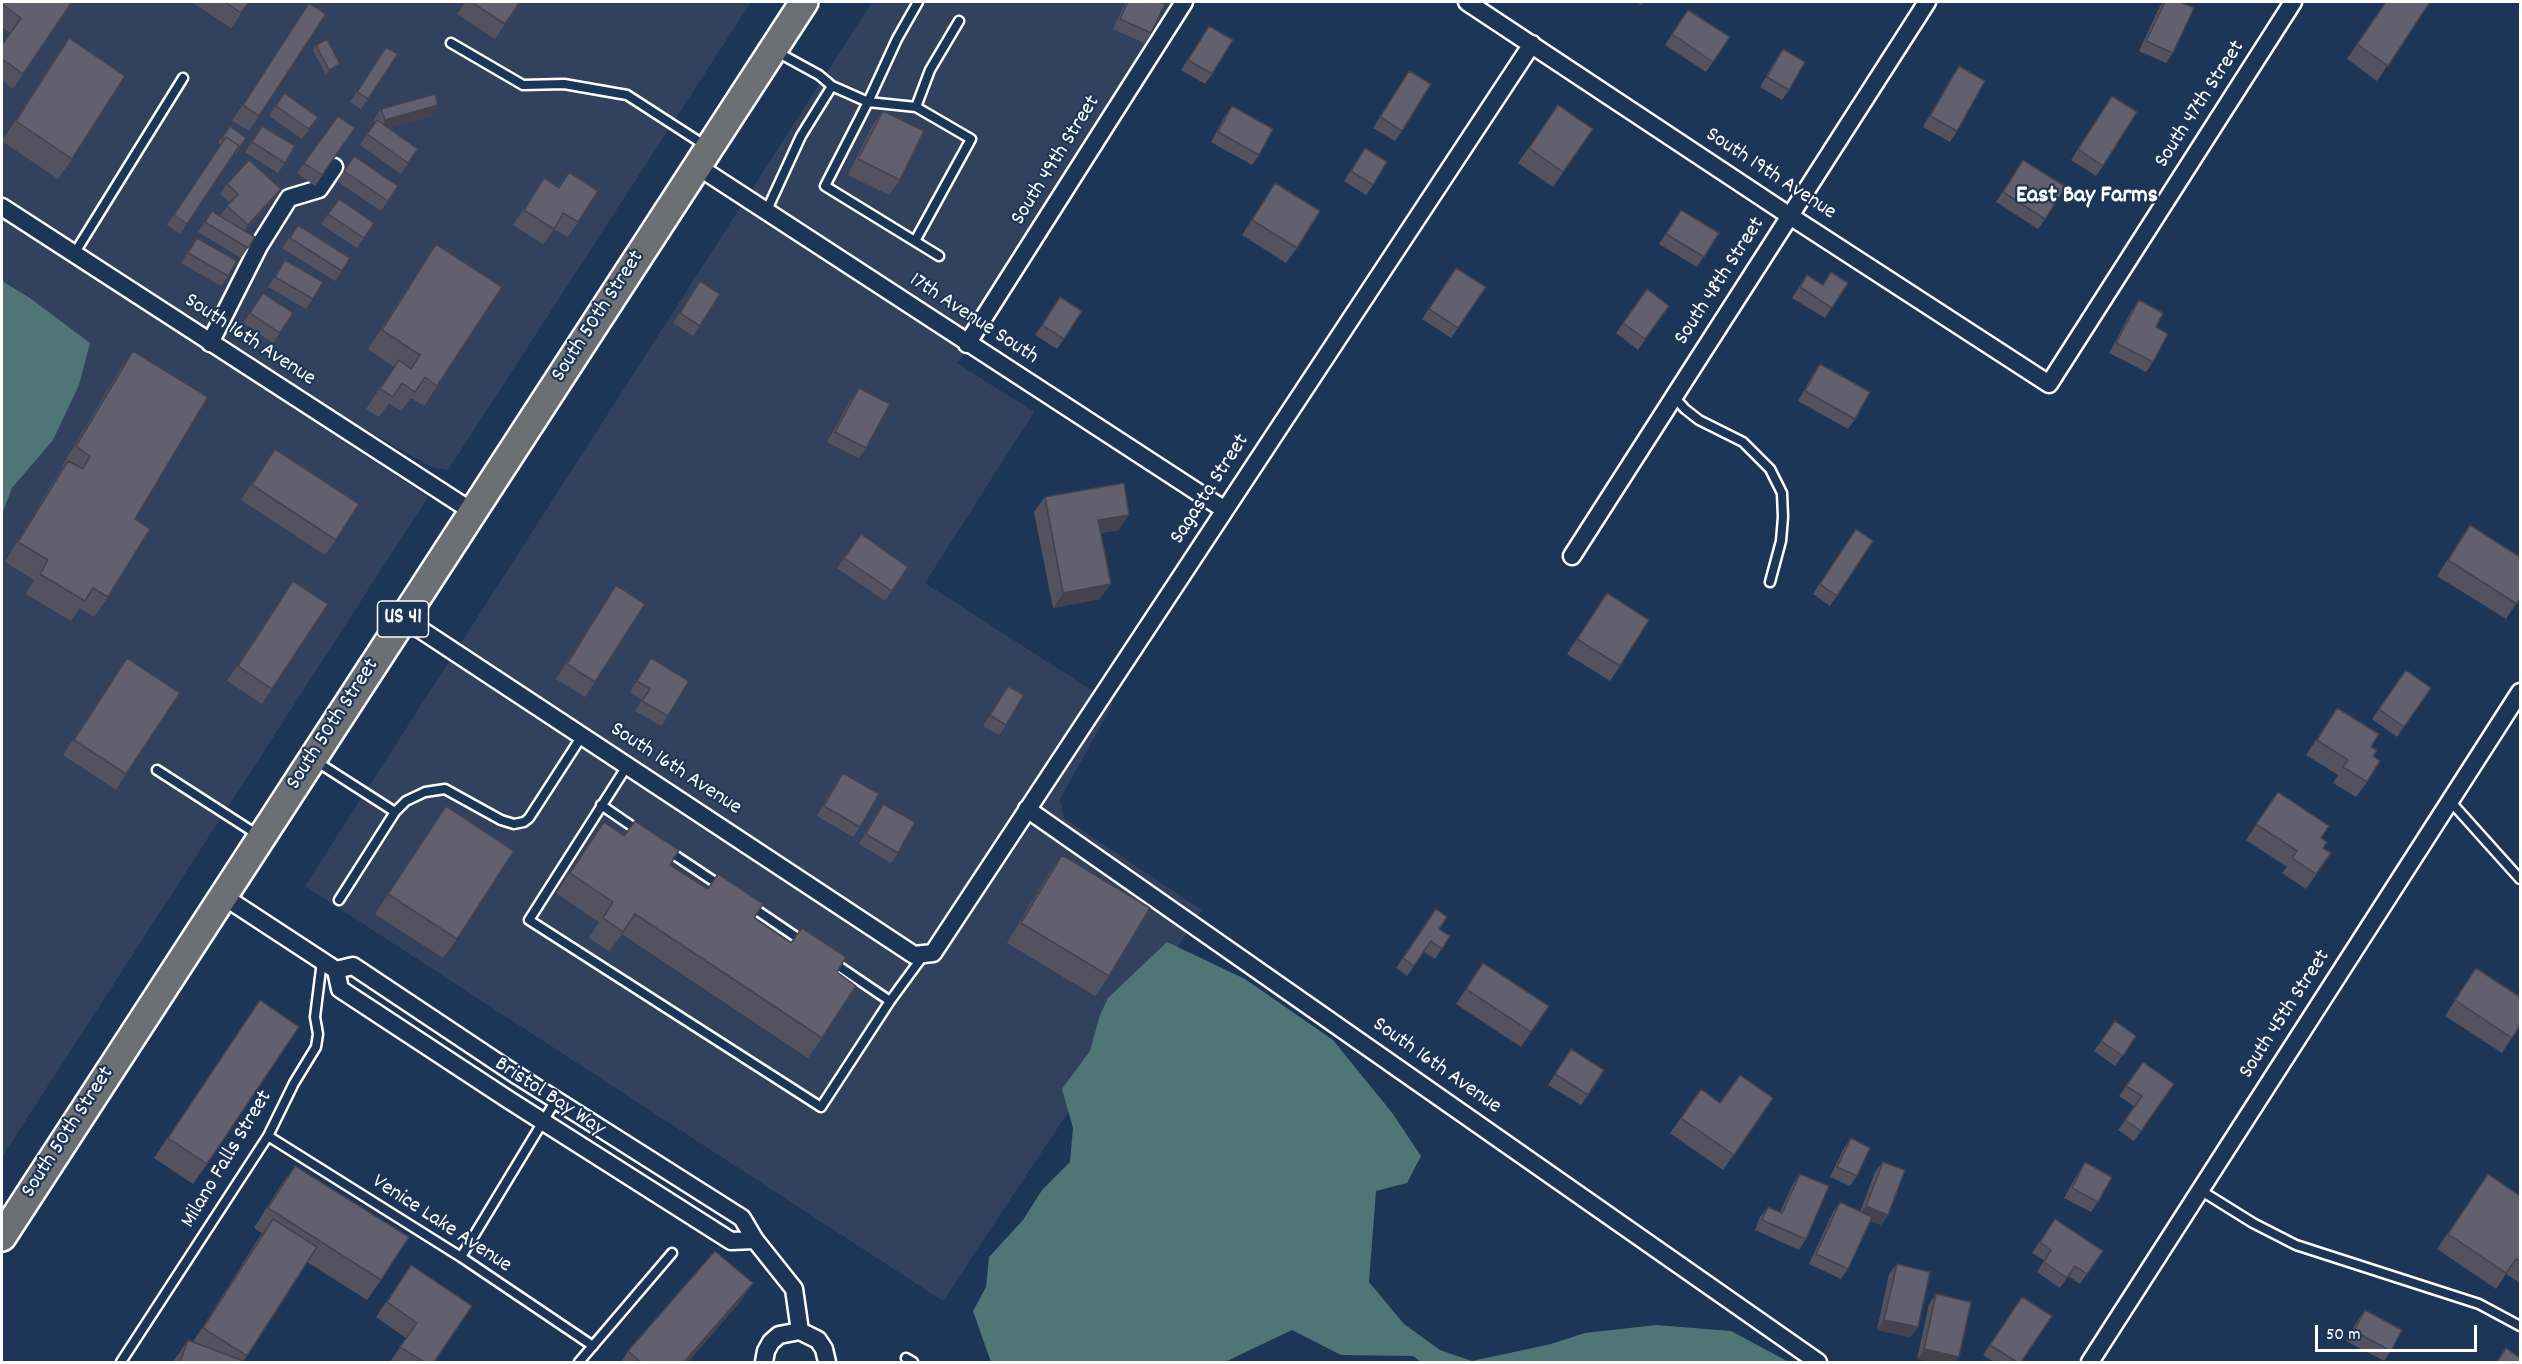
<!DOCTYPE html>
<style>
body{margin:0}
#map{position:relative;width:2522px;height:1364px;overflow:hidden;background:#1d3557;font-family:Dekko,sans-serif}
canvas{display:block}
.frame{position:absolute;inset:0;border:3px solid #fff;pointer-events:none}
.scale{position:absolute;left:2315px;top:1325px;width:162px;height:27px;box-sizing:border-box;border:3px solid #fff;border-top:0;padding-left:8px;font-size:18px;line-height:21px;white-space:nowrap;color:#fff;-webkit-text-stroke:4px #1d3557;paint-order:stroke}
</style>
<div id="map">
<canvas width="2522" height="1364"></canvas>
<div class="frame"></div>
<div class="scale">50 m</div>
</div>
<script>
const g = document.querySelector('canvas').getContext('2d');
g.lineJoin = 'round';
function paint(path, color) {
  g.fillStyle = color;
  g.fill(path, 'evenodd');
}
function poly(rows) {
  const path = new Path2D();
  for (const r of rows) {
    path.moveTo(r[0], r[1]);
    for (let i = 2; i < r.length; i += 2) path.lineTo(r[i], r[i + 1]);
  }
  return path;
}
function strokePath(path, color, width, dash) {
  g.strokeStyle = color;
  g.lineWidth = width;
  g.lineCap = dash ? 'butt' : 'round';
  g.setLineDash(dash || []);
  g.stroke(path);
}
function label(font, color, halo, rows, align = 'center') {
  g.font = font + ' Dekko,sans-serif';
  g.lineWidth = 4.5;
  g.setLineDash([]);
  g.textBaseline = 'middle';
  g.strokeStyle = halo;
  g.fillStyle = color;
  for (const [text, x, y, turn = 0] of rows) {
    g.save();
    g.translate(x, y);
    g.rotate((+turn || 0) * Math.PI / 180);
    g.textAlign = isNaN(turn) ? turn : align;
    if (halo) g.strokeText(text, 0, 0);
    g.fillText(text, 0, 0);
    g.restore();
  }
}
paint(poly([
 [2,2,751,2,448,470,431,467,231,353,2,204],
 [872,2,1194,2,979,334,957,363,1034,412,925,583,1113,704,1060,799,1064,818,1202,910,943,1301,305,886],
 [2,216,428,497,2,1157]
]), '#32425e');
paint(poly([
 [2,281,30,298,90,343,79,385,53,440,12,488,2,514],
 [1167,942,1245,979,1333,1040,1393,1114,1421,1156,1407,1183,1376,1191,1369,1282,1404,1324,1440,1350,1472,1361,1551,1344,1585,1333,1656,1325,1731,1331,1789,1362,1421,1362,1413,1356,1341,1355,1292,1330,1225,1362,991,1362,973,1311,986,1287,989,1257,1023,1220,1042,1190,1070,1162,1073,1128,1062,1089,1090,1051,1100,1015,1108,998]
]), '#507576');
const lane = poly([
 [918,2,897,39,868,102,825,186,939,256],
 [451,43,523,85,564,84,627,95,706,146],
 [832,86,868,102,916,107,971,139,915,241],
 [916,107,930,70,959,21],
 [766,212,801,136,832,86,819,75,777,52],
 [74,254,183,78],
 [1674,397,1685,409,1699,420,1743,442,1770,469,1782,493,1783,517,1781,541,1770,582],
 [314,760,395,812],
 [627,766,529,920,821,1107,890,1001,923,956],
 [157,770,258,835],
 [2450,801,2520,879],
 [601,805,639,831],
 [667,850,721,886],
 [339,900,395,812,406,801,425,792,445,789,501,820,514,824,524,822,529,818,582,736],
 [749,905,805,943],
 [831,961,890,1001],
 [268,1136,461,1257,593,1346],
 [2200,1190,2253,1223,2296,1245,2479,1304,2520,1326],
 [461,1257,556,1100],
 [906,1358,913,1362],
 [121,1362,268,1136,294,1083,316,1047,318,1034,315,1017,322,961],
 [579,1362,672,1253]
]);
const street = poly([
 [1467,2,1790,216,2049,384,2293,2],
 [697,166,1225,510],
 [2,207,473,512],
 [210,343,259,246,289,198,319,189,334,167],
 [967,344,1184,2],
 [1572,556,1927,2],
 [403,618,914,955,933,953,1532,44],
 [1027,809,1818,1362],
 [223,896,336,970,340,989,509,1100,731,1241,755,1240],
 [336,970,353,966,518,1076,742,1218,755,1240,794,1289,800,1331],
 [764,1362,766,1351,771,1342,779,1335,800,1331,818,1340,824,1349,827,1362],
 [2090,1362,2520,692]
]);
const primary = poly([
 [2,1237,804,2]
]);
strokePath(lane, '#fff', 13);
strokePath(street, '#fff', 21);
strokePath(primary, '#fff', 32);
strokePath(lane, '#1d3557', 8);
strokePath(street, '#1d3557', 16);
strokePath(primary, '#6a7074', 27);
paint(poly([
 [2,2,72,2,13,89,2,81,2,45,10,33,2,27],
 [192,2,249,2,231,28],
 [465,2,520,2,495,39,457,14],
 [1126,2,1159,2,1151,33,1144,43,1113,29],
 [1636,2,1644,2,1642,5],
 [2164,2,2180,2,2173,53,2166,63,2139,51,2160,6],
 [2385,2,2430,2,2377,81,2347,59],
 [309,3,259,116,249,131,232,121],
 [1688,10,1730,37,1706,72,1665,45],
 [1209,26,1212,74,1205,84,1181,70],
 [69,38,72,159,58,179,2,141,55,58],
 [316,45,336,69,326,75,313,50],
 [386,47,368,99,361,109,350,102],
 [1783,49,1789,90,1782,100,1760,87,1776,59],
 [1959,66,1957,131,1950,142,1923,127,1952,76],
 [1409,71,1402,131,1395,141,1373,128],
 [284,93,318,117,302,139,269,116],
 [2112,96,2103,166,2096,176,2071,160],
 [438,105,431,116,388,128,418,149,401,174,360,145,375,123,374,119,381,109],
 [1558,105,1593,129,1553,187,1518,163],
 [1232,106,1259,155,1252,165,1211,142,1225,116],
 [883,111,900,180,889,195,848,175,872,126],
 [338,116,355,128,315,186,297,173],
 [230,126,246,138,235,155,234,154,180,234,167,225,220,145,218,143],
 [262,126,295,146,278,173,245,152],
 [1365,148,1373,185,1366,195,1344,181],
 [354,156,398,186,381,211,337,181],
 [2023,160,2045,219,2038,229,1996,202],
 [569,172,578,222,568,237,554,229,543,244,513,225,544,178,558,187],
 [1275,183,1297,248,1286,263,1242,235],
 [227,184,274,199,245,231,248,248,241,258,198,232,212,211,220,216,230,203,220,194],
 [339,199,374,223,357,248,321,224],
 [1681,210,1719,233,1697,267,1659,244],
 [298,225,342,271,335,281,282,248],
 [197,238,228,276,221,286,181,263],
 [436,244,437,386,424,406,411,398,401,411,389,403,379,417,366,409,394,367,368,349],
 [285,260,313,299,306,309,268,287],
 [1456,268,1486,287,1451,338,1422,319],
 [1831,272,1848,283,1825,318,1792,298,1807,275,1823,285],
 [1647,289,1669,306,1638,350,1616,333],
 [693,292,700,326,693,336,673,323],
 [263,293,293,313,273,343,243,323],
 [2139,300,2156,327,2153,362,2146,372,2109,353,2132,310],
 [1053,308,1064,339,1057,349,1035,335],
 [133,351,135,519,108,597,94,617,80,608,71,621,26,594,34,580,5,562,54,481,63,467,62,466,119,371],
 [1820,364,1855,419,1848,429,1798,401,1813,374],
 [859,388,866,448,859,458,827,442,852,398],
 [275,449,336,540,325,555,241,500],
 [1045,497,1119,530,1101,533,1100,599,1053,608,1034,512],
 [2470,525,2520,598,2506,619,2437,576],
 [861,534,908,567,885,601,837,568],
 [1849,539,1873,541,1830,606,1813,594],
 [293,581,272,689,262,704,227,681],
 [616,585,595,682,585,697,556,679],
 [1607,593,1620,666,1610,681,1567,654],
 [127,658,126,774,116,790,63,755],
 [651,658,668,716,661,726,635,711,642,700,630,692],
 [2406,670,2431,688,2397,737,2372,719],
 [1008,686,1006,725,999,735,983,726],
 [2337,708,2371,747,2373,756,2367,782,2356,797,2333,783,2338,775,2306,755],
 [843,773,860,827,853,837,817,816,836,783],
 [2278,792,2321,838,2323,848,2331,853,2306,889,2282,873,2287,867,2246,840],
 [883,804,898,853,891,863,859,844,876,814],
 [446,806,457,939,443,958,375,914],
 [604,822,837,972,822,1038,808,1058,622,934,609,951,589,938,599,922,556,893],
 [1062,855,1109,976,1095,996,1007,943,1048,875],
 [1436,909,1439,929,1450,936,1435,959,1424,952,1407,976,1396,968],
 [1483,963,1549,1006,1521,1047,1456,1004],
 [2476,968,2520,1025,2502,1053,2445,1016],
 [260,1000,207,1164,193,1184,154,1158],
 [2115,1021,2136,1036,2115,1066,2094,1051],
 [1571,1049,1588,1095,1581,1105,1548,1085],
 [2143,1062,2174,1084,2134,1141,2118,1130,2135,1107,2119,1096],
 [1701,1089,1720,1103,1773,1098,1723,1170,1670,1133],
 [1851,1138,1857,1176,1850,1186,1830,1177,1844,1148],
 [1883,1162,1888,1215,1881,1225,1871,1221,1848,1269,1841,1279,1809,1264,1833,1212,1840,1202,1860,1212,1875,1172],
 [2085,1162,2098,1202,2091,1212,2064,1198,2078,1173],
 [295,1166,381,1280,367,1300,307,1262,243,1362,246,1362,173,1362,188,1340,193,1342,262,1233,254,1228,281,1185],
 [1800,1174,1806,1239,1799,1250,1755,1230,1760,1217,1768,1207,1780,1212,1793,1184],
 [2488,1174,2520,1196,2520,1283,2506,1274,2496,1289,2437,1249],
 [2055,1219,2103,1251,2080,1284,2068,1276,2060,1288,2037,1272,2044,1260,2032,1253],
 [1897,1264,1918,1327,1910,1337,1877,1330,1889,1274],
 [411,1265,434,1362,390,1362,406,1338,376,1317],
 [753,1283,739,1303,688,1362,621,1362,628,1351],
 [1936,1294,1959,1357,1955,1362,1933,1362,1917,1359,1929,1304],
 [2022,1297,2021,1362,1994,1362,1983,1355],
 [2365,1310,2391,1351,2384,1361,2346,1341,2358,1320]
]), '#54525f');
paint(poly([
 [340,64,336,69,326,75,329,70],
 [438,105,431,116,378,131,385,120],
 [281,189,274,199,241,235,248,225],
 [1129,515,1119,530,1088,535,1098,520],
 [1111,584,1100,599,1053,608,1063,593],
 [1866,1206,1888,1215,1881,1225,1858,1216],
 [753,1283,739,1303,688,1362,684,1362],
 [1884,1320,1918,1327,1910,1337,1877,1330],
 [1924,1349,1959,1357,1955,1362,1933,1362,1917,1359]
]), '#45424d');
const building = poly([
 [2,2,72,2,23,74,2,59,2,45,21,18,2,4,2,2],
 [225,2,249,2,241,13,225,2],
 [471,2,520,2,505,24,471,2],
 [1128,2,1159,2,1165,4,1151,33,1120,19,1128,2],
 [2165,2,2180,2,2194,8,2173,53,2146,41,2165,2],
 [2386,2,2430,2,2388,66,2357,44,2386,2],
 [309,3,326,14,259,116,243,105,309,3],
 [1688,10,1730,37,1713,62,1672,34,1688,10],
 [1209,26,1233,40,1212,74,1188,60,1209,26],
 [69,38,125,76,72,159,16,121,69,38],
 [327,39,340,64,329,70,316,45,327,39],
 [386,47,398,54,368,99,357,92,386,47],
 [1783,49,1805,62,1789,90,1767,77,1783,49],
 [1959,66,1985,81,1957,131,1930,116,1959,66],
 [1409,71,1431,84,1402,131,1380,117,1409,71],
 [284,93,318,117,309,129,276,106,284,93],
 [435,94,438,105,385,120,381,109,435,94],
 [2112,96,2137,112,2103,166,2078,149,2112,96],
 [1558,105,1593,129,1563,172,1529,148,1558,105],
 [1232,106,1273,129,1259,155,1218,132,1232,106],
 [883,111,924,131,900,180,858,159,883,111],
 [338,116,355,128,322,175,304,163,338,116],
 [377,120,418,149,408,163,367,134,377,120],
 [230,126,246,138,238,150,237,149,239,146,226,137,224,140,222,138,230,126],
 [262,126,295,146,285,163,252,142,262,126],
 [226,137,239,146,187,224,174,215,226,137],
 [1365,148,1387,162,1373,185,1351,171,1365,148],
 [354,156,398,186,388,201,344,171,354,156],
 [249,160,281,189,248,225,227,206,238,194,227,184,249,160],
 [2023,160,2066,187,2045,219,2003,192,2023,160],
 [569,172,598,191,578,222,563,213,554,229,524,210,544,178,559,188,569,172],
 [1275,183,1320,211,1297,248,1252,220,1275,183],
 [339,199,374,223,364,238,328,214,339,199],
 [1681,210,1719,233,1704,257,1666,234,1681,210],
 [212,211,255,237,248,248,205,222,212,211],
 [298,225,350,258,342,271,290,238,298,225],
 [197,238,237,261,228,276,188,253,197,238],
 [436,244,502,287,437,386,425,377,415,392,402,383,393,397,380,389,399,360,411,369,420,355,382,330,436,244],
 [285,260,323,282,313,299,275,277,285,260],
 [1456,268,1486,287,1458,328,1429,309,1456,268],
 [1831,272,1848,283,1832,308,1800,287,1807,275,1823,285,1831,272],
 [700,281,720,294,700,326,680,313,700,281],
 [1647,289,1669,306,1645,339,1623,323,1647,289],
 [263,293,293,313,280,333,250,313,263,293],
 [1060,297,1082,311,1064,339,1042,325,1060,297],
 [2139,300,2163,313,2156,327,2168,334,2153,362,2116,343,2139,300],
 [133,351,208,397,135,519,150,529,108,597,93,588,85,601,40,574,48,560,18,542,68,461,83,469,90,456,76,446,133,351],
 [1820,364,1870,392,1855,419,1805,391,1820,364],
 [859,388,890,404,866,448,835,432,859,388],
 [275,449,359,504,336,540,252,485,275,449],
 [1124,483,1129,515,1098,520,1111,584,1063,593,1045,497,1124,483],
 [2470,525,2520,557,2520,598,2517,604,2448,560,2470,525],
 [1856,529,1873,541,1837,596,1820,584,1856,529],
 [861,534,908,567,892,591,844,558,861,534],
 [293,581,328,604,272,689,238,666,293,581],
 [616,585,645,604,595,682,567,664,616,585],
 [1607,593,1649,620,1620,666,1577,639,1607,593],
 [127,658,180,693,126,774,74,740,127,658],
 [651,658,689,681,668,716,642,701,650,689,637,681,651,658],
 [2406,670,2431,688,2404,727,2379,709,2406,670],
 [1008,686,1024,695,1006,725,990,715,1008,686],
 [2337,708,2379,734,2371,747,2377,750,2373,756,2380,761,2367,782,2343,767,2348,760,2317,740,2337,708],
 [843,773,879,794,860,827,824,806,843,773],
 [2278,792,2329,826,2321,838,2327,842,2323,848,2331,853,2316,874,2292,858,2297,851,2256,824,2278,792],
 [883,804,915,822,898,853,866,834,883,804],
 [446,806,514,851,457,939,388,894,446,806],
 [635,821,679,850,670,865,708,889,718,874,763,904,754,918,791,943,802,928,846,957,837,972,856,986,822,1038,635,914,623,932,603,918,613,902,570,873,604,822,624,836,635,821],
 [1062,855,1150,908,1109,976,1021,923,1062,855],
 [1436,909,1447,917,1439,929,1450,936,1442,949,1431,941,1414,966,1403,958,1436,909],
 [1483,963,1549,1006,1531,1032,1466,989,1483,963],
 [2476,968,2520,997,2520,1025,2512,1038,2455,1000,2476,968],
 [260,1000,299,1027,207,1164,168,1138,260,1000],
 [2115,1021,2136,1036,2123,1056,2101,1041,2115,1021],
 [1571,1049,1604,1070,1588,1095,1555,1074,1571,1049],
 [2143,1062,2174,1084,2141,1131,2125,1120,2142,1096,2126,1086,2143,1062],
 [1740,1075,1773,1098,1734,1155,1681,1118,1701,1089,1720,1103,1740,1075],
 [1851,1138,1870,1148,1857,1176,1837,1167,1851,1138],
 [1883,1162,1905,1170,1888,1215,1866,1206,1883,1162],
 [2085,1162,2112,1177,2098,1202,2072,1188,2085,1162],
 [295,1166,409,1237,381,1280,268,1208,295,1166],
 [1800,1174,1829,1186,1806,1239,1762,1220,1768,1207,1782,1213,1800,1174],
 [2488,1174,2520,1196,2520,1261,2516,1259,2506,1273,2448,1234,2488,1174],
 [1840,1202,1872,1217,1848,1269,1816,1254,1840,1202],
 [273,1219,317,1247,247,1356,203,1328,273,1219],
 [2055,1219,2103,1251,2087,1274,2075,1266,2067,1278,2044,1262,2051,1250,2040,1242,2055,1219],
 [715,1251,753,1283,684,1362,641,1362,628,1351,715,1251],
 [1897,1264,1930,1272,1918,1327,1884,1320,1897,1264],
 [411,1265,472,1306,434,1362,424,1362,400,1347,417,1323,387,1302,411,1265],
 [1936,1294,1971,1302,1959,1357,1924,1349,1936,1294],
 [2022,1297,2052,1316,2021,1362,2017,1362,1990,1345,2022,1297],
 [2365,1310,2402,1330,2391,1351,2354,1331,2365,1310],
 [188,1340,246,1362,180,1362,188,1340],
 [2506,1348,2520,1358,2520,1362,2497,1362,2506,1348]
]);
paint(building, '#625f6e');
strokePath(building, '#45424d', 1.5);
for (const [x, y, w] of [
 [403,619,51]
]) {
  const box = new Path2D();
  box.roundRect(x - w / 2, y - 18, w, 36, 4.5);
  g.fillStyle = '#1d3557';
  g.fill(box);
  strokePath(box, '#fff', 1.5);
}
label('bold 21px', '#fff', null, [
 ["US 41",403,619]
]);
label('22px', '#fff', '#1d3557', [
 ["South 47th Street",2201,105,-57],
 ["South 49th Street",1057,161,-58],
 ["South 19th Avenue",1770,175,33],
 ["South 48th Street",1721,282,-57],
 ["South 50th Street",599,317,-57],
 ["17th Avenue South",973,320,33],
 ["South 16th Avenue",249,341,33],
 ["Sagasta Street",1211,490,-57],
 ["South 50th Street",334,725,-57],
 ["South 16th Avenue",675,770,33],
 ["South 45th Street",2286,1015,-57],
 ["South 16th Avenue",1436,1067,35],
 ["Bristol Bay Way",549,1098,33],
 ["South 50th Street",69,1133,-57],
 ["Milano Falls Street",228,1160,-59],
 ["Venice Lake Avenue",441,1225,33]
]);
label('bold 24px', '#fff', '#1d3557', [
 ["East Bay Farms",2087,198]
]);
</script>
